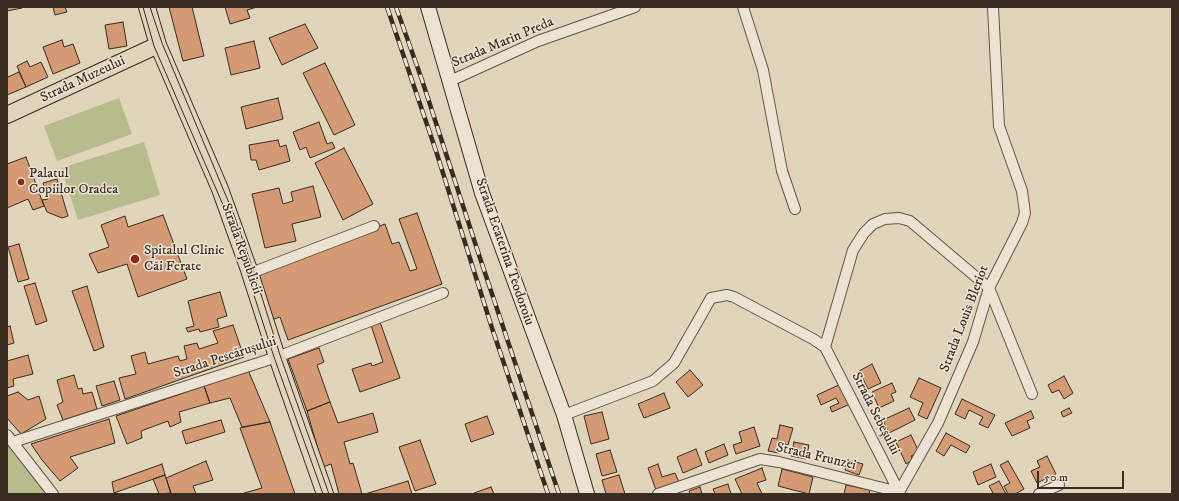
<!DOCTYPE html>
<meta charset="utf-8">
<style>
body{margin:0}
#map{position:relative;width:1179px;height:501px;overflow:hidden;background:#e0d4bb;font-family:"IM FELL DW Pica",serif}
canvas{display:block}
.frame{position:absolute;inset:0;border:8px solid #382d20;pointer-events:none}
.scale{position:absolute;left:1037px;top:471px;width:87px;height:18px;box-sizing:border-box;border:2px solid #382d20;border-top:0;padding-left:5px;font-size:12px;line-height:14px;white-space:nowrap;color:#382d20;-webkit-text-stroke:3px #ebe3d3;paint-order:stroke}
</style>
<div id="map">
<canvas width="1179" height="501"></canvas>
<div class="frame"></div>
<div class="scale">50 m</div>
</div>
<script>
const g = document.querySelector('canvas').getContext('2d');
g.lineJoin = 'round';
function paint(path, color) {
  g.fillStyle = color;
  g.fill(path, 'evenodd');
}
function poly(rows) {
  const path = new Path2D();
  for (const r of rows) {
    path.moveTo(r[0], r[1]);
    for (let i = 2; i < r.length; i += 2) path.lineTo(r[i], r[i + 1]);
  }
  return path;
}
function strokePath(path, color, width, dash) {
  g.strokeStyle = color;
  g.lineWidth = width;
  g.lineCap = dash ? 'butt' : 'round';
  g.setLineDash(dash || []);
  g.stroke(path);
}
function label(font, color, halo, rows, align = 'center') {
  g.font = font + ' "IM FELL DW Pica",serif';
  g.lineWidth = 3;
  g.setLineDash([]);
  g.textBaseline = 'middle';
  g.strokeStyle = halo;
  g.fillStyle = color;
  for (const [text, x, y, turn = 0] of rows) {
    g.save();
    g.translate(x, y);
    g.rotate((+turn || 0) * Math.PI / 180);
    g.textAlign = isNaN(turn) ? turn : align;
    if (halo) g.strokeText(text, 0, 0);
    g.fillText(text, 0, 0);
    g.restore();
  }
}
paint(poly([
 [119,98,132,134,57,161,44,126],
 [144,142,160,195,78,220,61,168],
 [7,435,54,494,7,494]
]), '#b7bc8d');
const building = poly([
 [7,7,22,7,22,8,7,11,7,7],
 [53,7,65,7,67,12,55,15,53,7],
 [169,7,192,7,204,56,183,61,169,7],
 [225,7,257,7,247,10,250,18,230,24,225,7],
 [123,22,127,46,109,49,105,25,123,22],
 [305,24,318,48,282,65,269,38,305,24],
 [62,40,64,47,73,44,80,63,53,74,43,47,62,40],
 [254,41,260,68,231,75,225,48,254,41],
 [27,61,30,67,41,62,48,77,26,87,17,66,27,61],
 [325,63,355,125,334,135,303,73,325,63],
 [19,72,26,87,7,95,7,74,8,77,19,72],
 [278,98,283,119,246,129,241,107,278,98],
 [319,122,327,144,332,142,335,148,310,158,306,147,300,150,293,132,319,122],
 [278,140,280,147,286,145,290,161,259,170,256,160,251,160,249,145,278,140],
 [344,148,373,204,343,220,315,163,344,148],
 [26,157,44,206,33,210,28,199,7,208,7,164,26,157],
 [57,179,68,216,62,218,47,212,42,200,48,199,43,183,57,179],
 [313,186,321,217,292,224,296,241,265,248,252,194,279,188,283,204,293,201,291,192,313,186],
 [417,213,442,284,288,340,280,317,271,320,255,274,326,245,385,224,392,244,399,242,410,271,417,269,399,219,417,213],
 [163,215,187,279,138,297,127,264,98,273,89,254,109,247,101,225,125,216,128,227,163,215],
 [19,244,29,279,18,282,8,247,19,244],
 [35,283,47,321,36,325,24,286,35,283],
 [87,286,104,347,94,351,72,291,87,286],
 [220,292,227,316,217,319,219,327,200,332,199,329,188,332,186,328,194,326,188,301,220,292],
 [380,322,400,378,360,392,352,369,371,363,372,366,383,362,371,325,380,322],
 [233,325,244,357,125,399,119,378,136,374,131,356,145,352,148,364,178,356,180,361,187,359,184,346,197,343,199,349,218,343,213,331,233,325],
 [10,326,14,343,7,345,7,327,10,326],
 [319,348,324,362,317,365,330,402,307,411,288,359,319,348],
 [28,355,33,374,13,379,14,386,7,388,7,361,28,355],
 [872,364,881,383,868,389,859,371,872,364],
 [248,370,270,422,242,427,230,398,210,403,204,386,248,370],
 [690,370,703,385,688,397,676,382,690,370],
 [74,375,78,389,82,388,83,394,92,392,97,409,63,420,57,405,63,402,57,380,74,375],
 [1064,376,1073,393,1064,399,1059,390,1052,393,1048,385,1064,376],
 [919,378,941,388,927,419,918,415,923,403,910,397,919,378],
 [114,381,120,400,102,406,96,386,114,381],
 [892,383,896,392,891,394,894,401,879,408,872,392,892,383],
 [841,384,850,404,832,412,830,407,839,403,836,398,821,405,817,395,841,384],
 [204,386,210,403,179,412,181,422,170,427,168,421,141,431,142,438,127,444,116,416,204,386],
 [18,392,28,400,39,396,46,419,21,434,7,418,7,396,18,392],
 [664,393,670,408,644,418,638,404,664,393],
 [962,399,995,415,988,428,979,424,983,417,969,410,965,419,955,414,962,399],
 [330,402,338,423,373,413,378,432,344,442,350,464,353,463,362,494,339,494,331,464,323,467,307,411,330,402],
 [909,408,915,420,889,433,883,420,909,408],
 [1069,408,1072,413,1063,417,1061,412,1069,408],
 [1031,411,1034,418,1027,421,1030,428,1012,436,1005,423,1031,411],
 [602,412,609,439,591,444,584,416,602,412],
 [487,416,494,434,471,442,465,424,487,416],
 [109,419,115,443,70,457,78,468,60,481,42,460,31,444,109,419],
 [221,420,225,432,186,444,182,431,221,420],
 [270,422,295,494,241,494,262,488,240,428,270,422],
 [780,425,793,428,788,445,782,443,779,453,768,451,772,438,777,439,780,425],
 [754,427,760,446,736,454,733,445,742,442,739,432,754,427],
 [946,433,970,446,966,453,951,445,944,456,936,451,946,433],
 [911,435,919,452,911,456,913,460,906,464,896,442,911,435],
 [420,440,436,484,415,491,399,447,420,440],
 [794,442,809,445,806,459,791,456,794,442],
 [724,444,728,455,709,463,705,452,724,444],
 [696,449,702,465,683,473,677,457,696,449],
 [610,450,617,472,602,476,596,454,610,450],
 [1047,456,1056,474,1037,483,1031,471,1040,467,1037,461,1047,456],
 [848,460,863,464,859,475,845,470,848,460],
 [206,461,213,480,193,486,196,494,171,494,166,478,206,461],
 [1008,461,1024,489,1015,494,1008,494,1004,486,1010,483,1000,465,1008,461],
 [162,464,165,475,114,493,112,482,162,464],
 [658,464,662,477,675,473,679,482,656,490,648,468,658,464],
 [991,464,996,477,978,485,973,472,991,464],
 [762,468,766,480,757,483,762,494,742,494,735,479,762,468],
 [782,469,813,477,809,494,778,486,782,469],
 [165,475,171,493,159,494,153,479,165,475],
 [619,475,625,494,606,494,602,480,619,475],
 [408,481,412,494,365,494,408,481],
 [999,481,1006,494,990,494,993,493,989,486,999,481],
 [728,484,731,494,715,494,713,489,728,484],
 [846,485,870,490,869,494,844,494,846,485],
 [491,487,494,494,474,494,474,493,491,487],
 [700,487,702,494,690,494,689,491,700,487]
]);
paint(building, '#d49a74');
strokePath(building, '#382d20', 1);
const street = poly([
 [743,7,763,70,782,171,795,209],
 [450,81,538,41,635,7],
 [251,273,374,226],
 [825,347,900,494],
 [564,415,653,381,674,363,711,298,727,295,734,297,813,339,825,347,853,250,864,233,873,224,885,219,899,218,910,221,989,288,1032,394],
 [7,435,53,494],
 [13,442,277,357,443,293],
 [658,494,760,459,779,462,899,492,938,423,973,342,989,288,1022,223,1025,213,1022,191,999,126,993,7],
 [1039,494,1059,485]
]);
const secondary = poly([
 [428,7,482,193,564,415,587,494]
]);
const primary = poly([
 [147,7,158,45,220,189,248,267,277,357,325,494],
 [7,115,158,45]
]);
strokePath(street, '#625747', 12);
strokePath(secondary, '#382d20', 16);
strokePath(primary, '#382d20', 18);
strokePath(street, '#ebe3d3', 10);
strokePath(secondary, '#ebe3d3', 14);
strokePath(primary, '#e0d4bb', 16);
strokePath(poly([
 [143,7,154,46,230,221,274,357,323,494],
 [150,7,162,43,234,215,254,272,280,355,329,494]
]), '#382d20', 1);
const rail = poly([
 [387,7,436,151,492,328,548,494],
 [396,7,422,80,480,258,559,494]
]);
strokePath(rail, '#382d20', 4.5);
strokePath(rail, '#ebe3d3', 3, [9]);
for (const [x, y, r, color] of [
 [21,182,4,"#8f2418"],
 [135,259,5,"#8f2418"]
]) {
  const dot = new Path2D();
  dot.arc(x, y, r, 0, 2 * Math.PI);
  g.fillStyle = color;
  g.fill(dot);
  strokePath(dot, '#ebe3d3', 1.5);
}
label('14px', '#382d20', '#ebe3d3', [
 ["Strada Marin Preda",503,43,-23],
 ["Strada Muzeului",83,80,-25],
 ["Strada Republicii",241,249,70],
 ["Strada Ecaterina Teodoroiu",504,252,71],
 ["Strada Louis Bleriot",965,319,-69],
 ["Strada Pescărușului",225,358,-18],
 ["Strada Sebeșului",875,414,63],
 ["Strada Frunzei",816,457,13]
]);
label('14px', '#382d20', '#ebe3d3', [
 ["Palatul",29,174],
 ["Copiilor Oradea",29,190],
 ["Spitalul Clinic",144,251],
 ["Căi Ferate",144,267]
], 'left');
</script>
